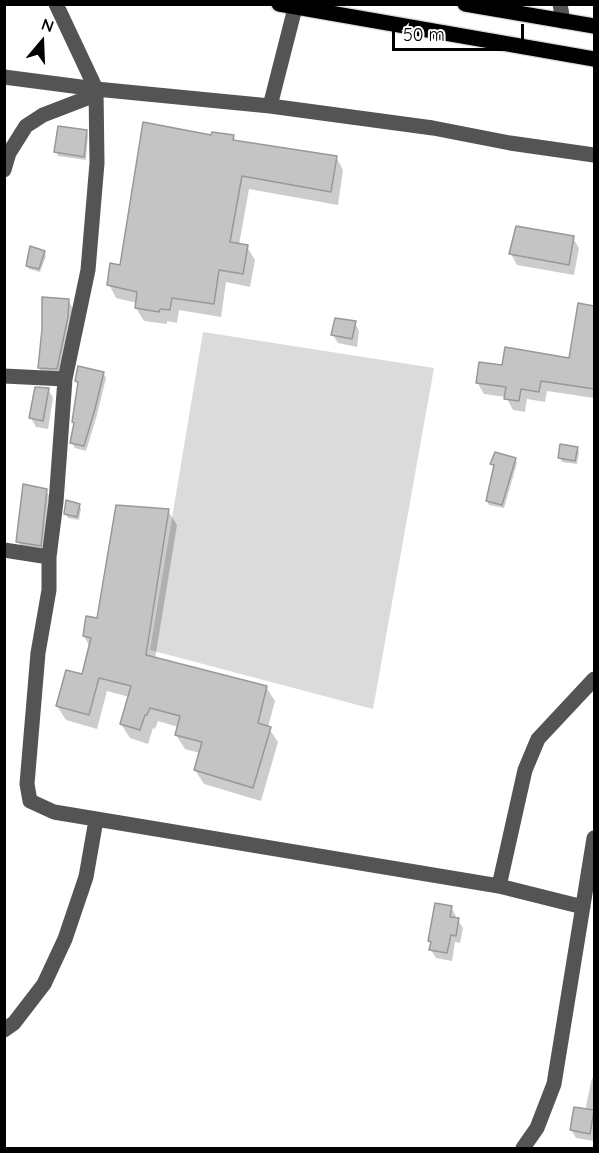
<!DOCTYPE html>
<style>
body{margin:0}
#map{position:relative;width:599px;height:1153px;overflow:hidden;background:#fff;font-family:Quicksand,sans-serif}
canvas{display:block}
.frame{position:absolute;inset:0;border:6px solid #000;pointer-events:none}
.north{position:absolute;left:12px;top:12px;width:60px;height:60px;-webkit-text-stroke:4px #fff;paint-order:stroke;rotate:19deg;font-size:16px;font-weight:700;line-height:24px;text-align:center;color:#000}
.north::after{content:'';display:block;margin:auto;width:21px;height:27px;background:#000;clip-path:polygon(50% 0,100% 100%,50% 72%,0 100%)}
.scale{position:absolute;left:392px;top:24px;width:132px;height:27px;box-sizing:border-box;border:3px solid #000;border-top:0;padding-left:8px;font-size:18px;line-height:21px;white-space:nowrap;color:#000;-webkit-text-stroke:4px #fff;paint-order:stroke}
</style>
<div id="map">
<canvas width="599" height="1153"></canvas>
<div class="frame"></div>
<div class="north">N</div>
<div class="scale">50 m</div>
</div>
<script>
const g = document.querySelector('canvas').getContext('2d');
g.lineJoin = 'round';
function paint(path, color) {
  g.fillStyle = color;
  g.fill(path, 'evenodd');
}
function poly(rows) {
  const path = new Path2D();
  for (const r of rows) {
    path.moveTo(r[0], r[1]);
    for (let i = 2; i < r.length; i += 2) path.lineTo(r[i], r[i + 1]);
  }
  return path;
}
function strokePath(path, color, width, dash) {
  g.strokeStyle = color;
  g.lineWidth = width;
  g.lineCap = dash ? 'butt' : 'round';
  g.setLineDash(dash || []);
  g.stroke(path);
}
paint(poly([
 [203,332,434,368,373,709,150,650]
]), '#dbdbdb');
paint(poly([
 [86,131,88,135,86,160,58,156,56,152],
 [213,136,233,137,236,142,336,157,343,170,338,205,249,189,239,245,247,247,255,260,250,287,226,282,221,317,179,310,177,323,167,321,167,324,144,321,136,308,137,303,116,298,109,284],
 [573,238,579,248,574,275,517,265,511,254],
 [44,252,46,256,40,272,29,269,27,266],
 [68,300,73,309,61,377,44,376,39,368],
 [579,305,594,307,594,398,547,391,545,402,527,399,525,412,513,410,506,397,484,394,477,382,503,367,570,360],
 [355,323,359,331,357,347,338,343,333,335],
 [103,373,106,378,97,415,86,451,75,448,72,442,75,425,73,422,75,403,78,385,76,381],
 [48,389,53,398,48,429,36,427,31,418],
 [577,448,579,452,577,464,562,462,560,458],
 [515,459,517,463,504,508,489,505,487,501,495,469,492,464],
 [46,491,54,503,47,558,25,553,17,540],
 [79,505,81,509,79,520,68,518,66,514],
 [168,511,177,525,155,659,266,687,275,701,268,727,278,742,261,801,204,784,195,770,200,753,185,749,176,735,178,727,158,721,155,729,153,728,148,744,130,738,121,724,129,697,107,691,97,729,66,720,57,706,83,676,90,647,84,636,98,620],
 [451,907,456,916,455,919,458,920,463,928,460,943,455,942,452,961,436,958,431,950,432,945,430,941],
 [592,1078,594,1078,594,1141,576,1138,571,1130,588,1111,586,1106]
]), '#0003');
const building = poly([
 [143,122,211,135,212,132,234,135,233,140,337,156,331,192,242,176,230,242,248,245,243,274,219,270,214,304,172,298,170,310,160,309,159,312,135,308,137,292,107,285,110,263,120,265,143,122],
 [58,126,87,130,84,157,54,152,58,126],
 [516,226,574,236,569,265,509,254,516,226],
 [30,246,45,251,39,269,26,266,30,246],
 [42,297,69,299,68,317,57,369,38,368,42,329,42,297],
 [578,303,594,306,594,389,541,381,539,392,521,389,519,401,504,399,506,387,476,383,479,362,502,365,505,347,569,358,578,303],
 [335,318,356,321,352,339,331,335,335,318],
 [78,366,104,372,95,409,84,446,70,443,74,423,72,422,78,382,75,381,78,366],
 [35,387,49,388,43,421,29,418,35,387],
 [560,444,578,447,575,461,558,458,560,444],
 [495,452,516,458,502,505,486,501,494,465,490,464,495,452],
 [23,484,47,489,41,546,16,542,23,484],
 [66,500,80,504,77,517,64,514,66,500],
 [116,505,169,509,146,655,267,686,258,723,271,727,253,788,194,770,202,742,175,735,180,716,150,708,147,715,145,715,140,730,120,724,131,686,99,678,89,715,56,706,66,670,82,674,91,638,83,636,86,616,97,618,116,505],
 [435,903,452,906,450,917,459,918,456,936,451,935,447,953,429,950,431,942,428,941,435,903],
 [574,1107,594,1110,590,1134,570,1130,574,1107]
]);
paint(building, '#c4c4c4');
strokePath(building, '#989898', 1.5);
const major = poly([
 [279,4,594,59],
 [465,4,594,26]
]);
strokePath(major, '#dbdbdb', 18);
strokePath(poly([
 [56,4,96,89,97,163,88,270,65,379,56,502,49,557,49,590,38,653,27,784,30,801,54,812,499,886,583,907],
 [560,4,563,21],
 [4,77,96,89,270,106,433,128,510,143,594,155],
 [270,106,295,8],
 [4,170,9,153,26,126,43,115,95,95],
 [4,376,65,379],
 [4,550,49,557],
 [499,886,525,770,538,739,594,679],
 [4,1030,14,1023,44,984,65,939,86,877,96,820],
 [523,1148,537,1128,554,1084,594,838]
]), '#545454', 15);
strokePath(major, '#000', 15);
</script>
